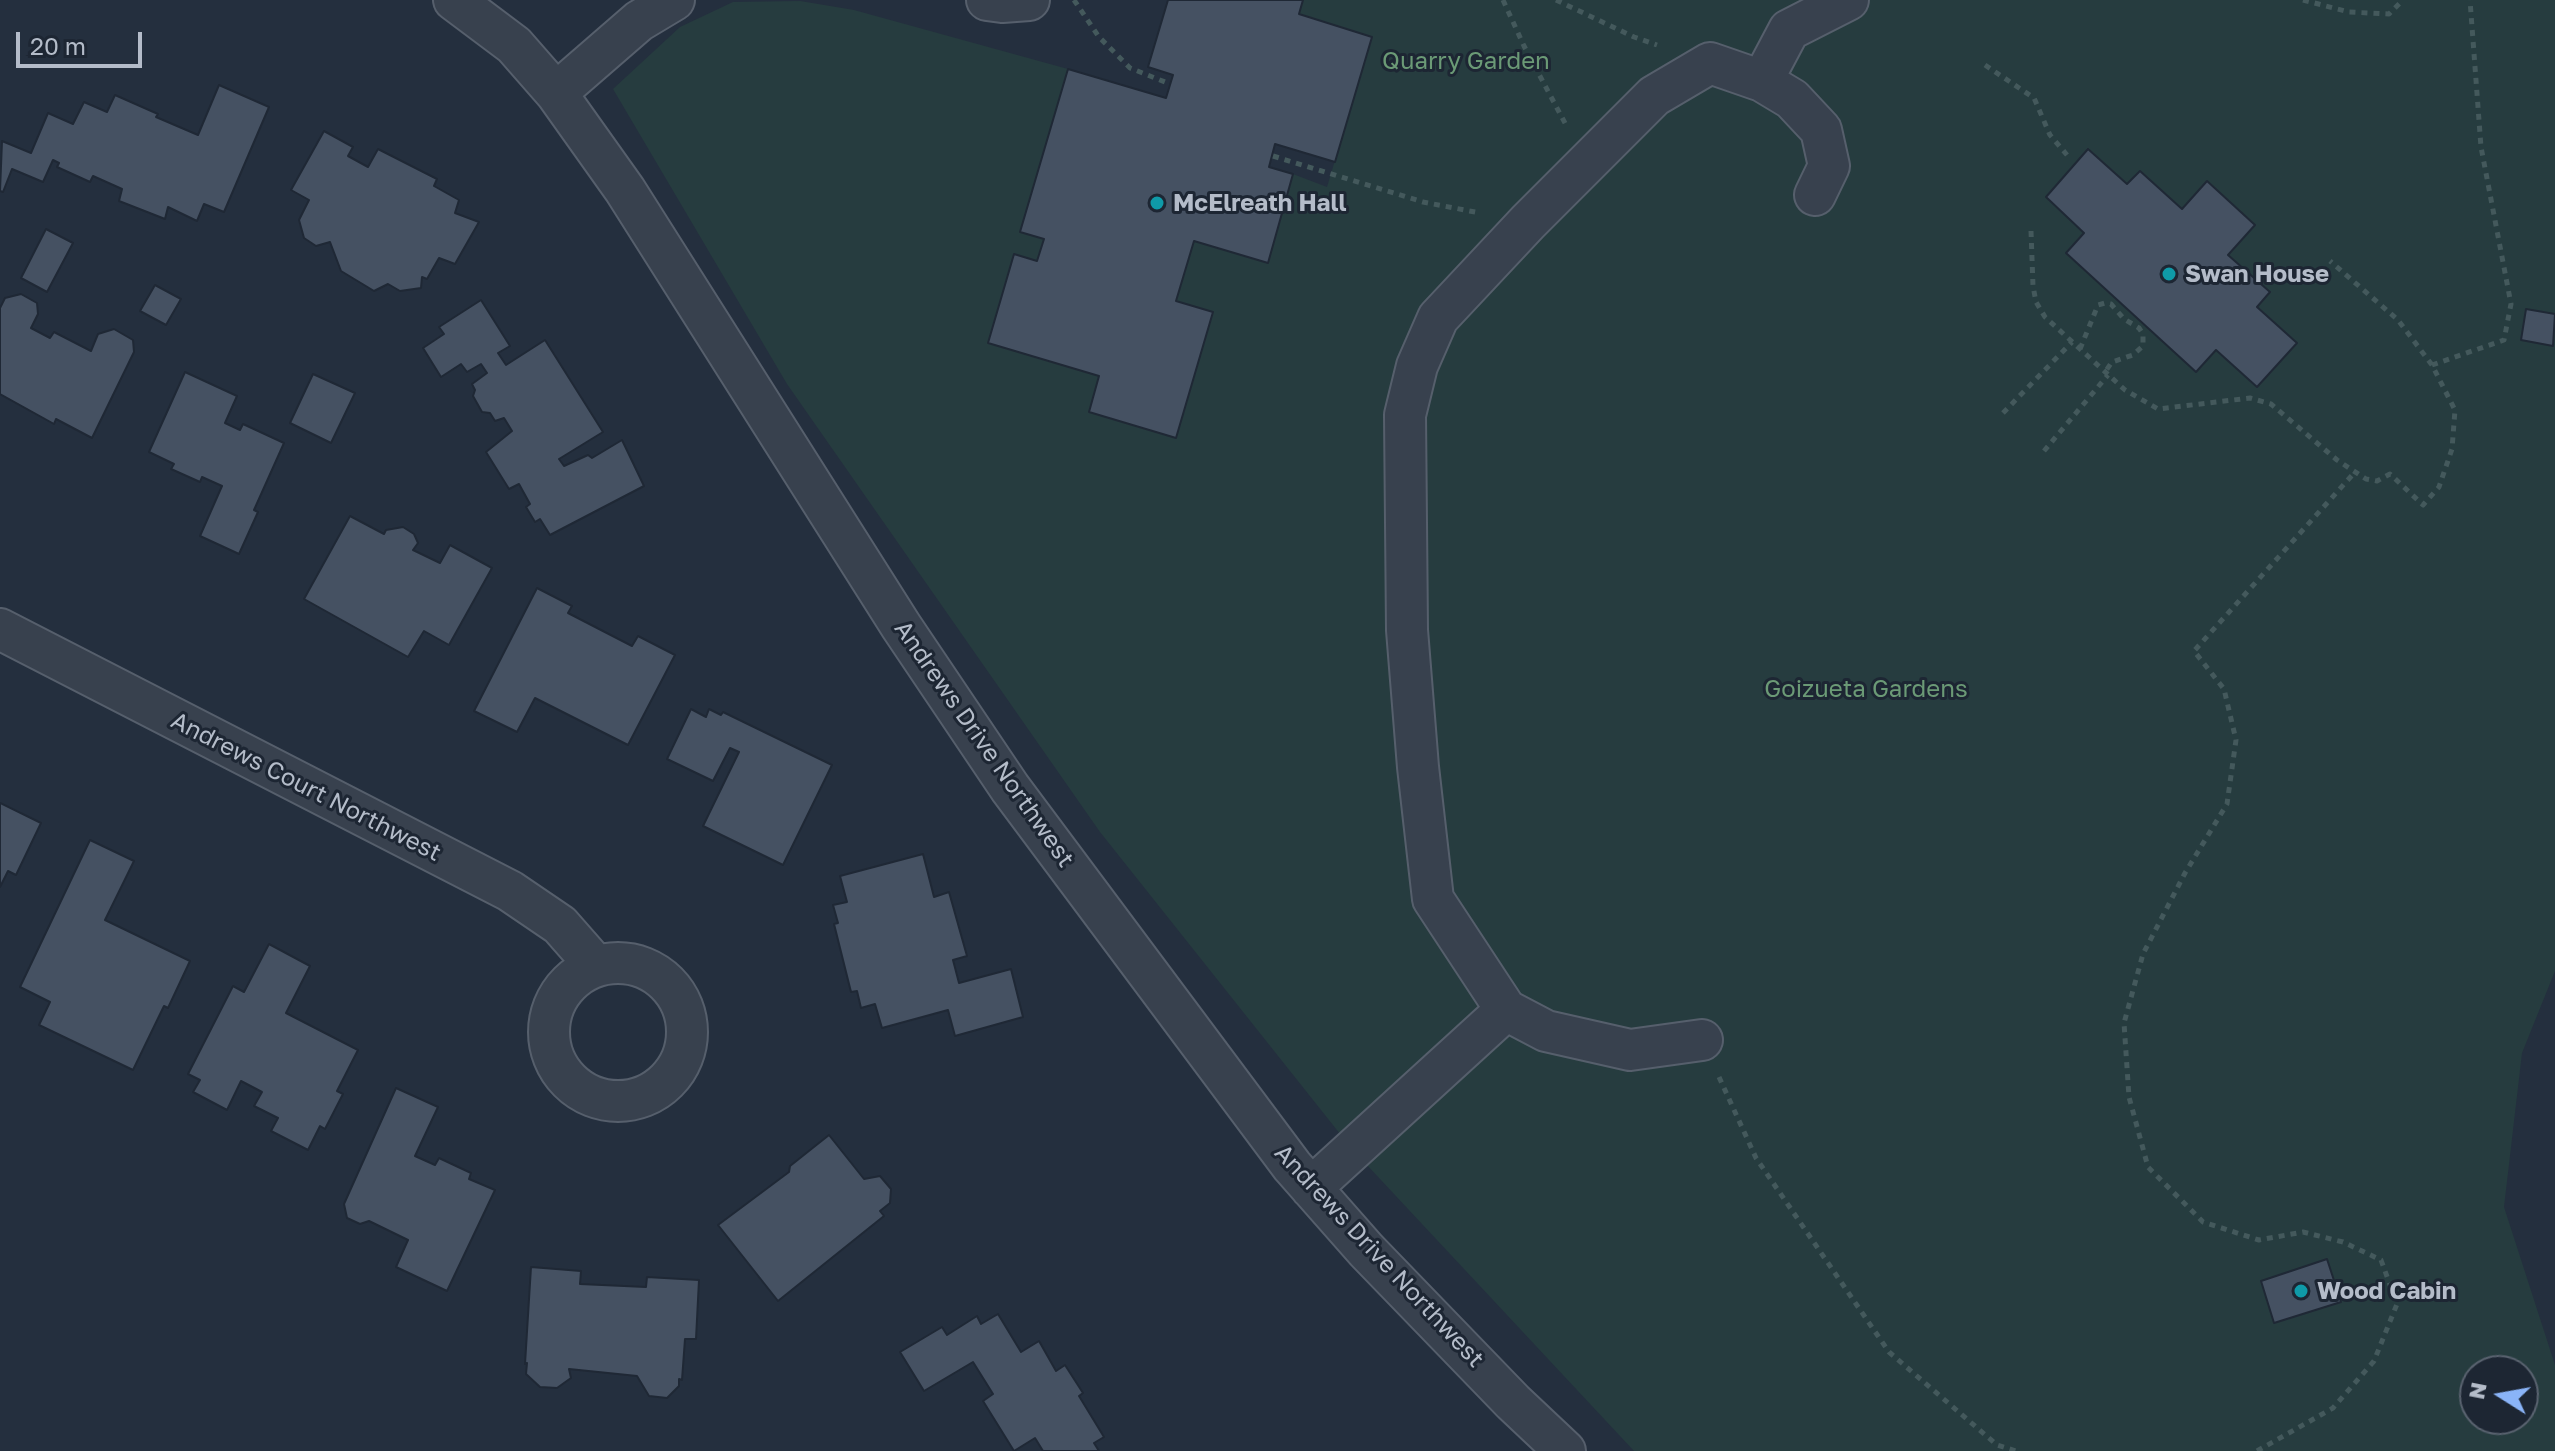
<!DOCTYPE html>
<style>
body{margin:0}
#map{position:relative;width:2555px;height:1451px;overflow:hidden;background:#242f3e;font-family:"Golos Text",sans-serif}
canvas{display:block}
.north{position:absolute;left:2459px;top:1355px;width:80px;height:80px;box-sizing:border-box;background:#1d2633;border:2px solid #59626f;border-radius:50%;rotate:281deg;font-size:22px;font-weight:700;line-height:32px;text-align:center;color:#b4bcc9}
.north::after{content:'';display:block;margin:auto;width:28px;height:36px;background:#8ab4f8;clip-path:polygon(50% 0,100% 100%,50% 72%,0 100%)}
.scale{position:absolute;left:16px;top:32px;width:126px;height:36px;box-sizing:border-box;border:4px solid #b4bcc9;border-top:0;padding-left:10px;font-size:24px;line-height:28px;white-space:nowrap;color:#b4bcc9;-webkit-text-stroke:6px #1d2633;paint-order:stroke}
</style>
<div id="map">
<canvas width="2555" height="1451"></canvas>
<div class="north">N</div>
<div class="scale">20 m</div>
</div>
<script>
const g = document.querySelector('canvas').getContext('2d');
g.lineJoin = 'round';
function paint(path, color) {
  g.fillStyle = color;
  g.fill(path, 'evenodd');
}
function poly(rows) {
  const path = new Path2D();
  for (const r of rows) {
    if (r.length === 3) {
      path.moveTo(r[0] + r[2], r[1]);
      path.arc(r[0], r[1], r[2], 0, 2 * Math.PI);
      continue;
    }
    path.moveTo(r[0], r[1]);
    for (let i = 2; i < r.length; i += 2) path.lineTo(r[i], r[i + 1]);
  }
  return path;
}
function strokePath(path, color, width, dash) {
  g.strokeStyle = color;
  g.lineWidth = width;
  g.lineCap = dash ? 'butt' : 'round';
  g.setLineDash(dash || []);
  g.stroke(path);
}
function label(font, color, halo, rows, align = 'center') {
  g.font = font + ' "Golos Text",sans-serif';
  g.lineWidth = 6;
  g.setLineDash([]);
  g.textBaseline = 'middle';
  g.strokeStyle = halo;
  g.fillStyle = color;
  for (const [text, x, y, turn = 0] of rows) {
    g.save();
    g.translate(x, y);
    g.rotate((+turn || 0) * Math.PI / 180);
    g.textAlign = isNaN(turn) ? turn : align;
    if (halo) g.strokeText(text, 0, 0);
    g.fillText(text, 0, 0);
    g.restore();
  }
}
paint(poly([
 [1303,0,2555,0,2555,971,2522,1053,2504,1207,2555,1365,2555,1451,1634,1451,1352,1149,1100,832,787,384,613,89,680,27,733,2,800,1,854,10,1068,69,1020,231,1044,239,1037,261,1099,376,1176,438,1213,313,1176,301,1194,241,1268,262,1293,174,1327,187,1372,37,1299,14],
 [2475,1371,2523,1371,2523,1419,2475,1419]
]), '#263c3f');
const building = poly([
 [1168,0,1303,0,1299,14,1372,37,1335,162,1275,144,1269,167,1293,174,1268,263,1194,241,1176,301,1213,312,1176,438,1089,412,1099,376,988,343,1014,254,1037,261,1044,239,1020,232,1068,69,1166,98,1173,75,1148,67,1168,0],
 [219,85,269,107,224,212,204,204,197,221,168,207,165,219,119,201,122,189,93,176,90,182,57,167,59,163,53,160,43,182,12,169,3,192,0,191,2,141,31,153,48,113,73,124,84,102,107,112,115,95,158,114,156,117,198,135,219,85],
 [324,131,353,147,348,156,368,167,378,149,437,179,434,186,459,200,455,213,479,222,455,264,439,258,427,279,422,277,421,288,400,291,388,284,374,291,341,271,330,242,316,246,304,238,299,220,309,200,291,190,324,131],
 [2088,149,2127,184,2140,171,2182,209,2207,181,2255,225,2228,255,2270,292,2257,307,2297,343,2257,387,2216,350,2196,372,2066,253,2084,233,2046,197,2088,149],
 [46,229,73,243,47,292,21,278,46,229],
 [155,285,181,299,166,325,140,311,155,285],
 [21,294,37,303,38,314,31,328,50,338,54,332,91,351,98,334,114,329,133,340,134,352,92,438,56,419,54,424,0,394,0,308,5,298,21,294],
 [481,300,510,346,498,353,506,365,545,340,603,432,559,459,564,466,588,455,592,458,622,440,644,486,550,535,540,519,535,522,526,507,530,504,519,484,509,489,486,452,512,431,504,418,495,421,490,413,482,412,473,396,475,390,472,384,487,373,481,364,467,372,461,364,441,377,423,348,444,334,439,327,481,300],
 [2526,309,2555,314,2553,346,2521,340,2526,309],
 [185,372,237,396,225,423,240,430,243,424,284,443,254,510,258,512,239,554,200,536,222,486,202,477,200,482,171,469,174,464,149,452,185,372],
 [313,374,355,393,331,443,290,423,313,374],
 [350,516,384,534,386,530,403,527,414,534,418,543,413,550,440,563,450,545,492,568,449,645,424,631,408,657,304,599,350,516],
 [537,588,572,606,568,613,632,646,638,636,675,655,628,745,535,698,517,732,474,711,537,588],
 [691,709,706,717,709,709,721,715,723,712,832,765,783,865,703,826,739,752,730,748,713,781,667,759,691,709],
 [0,803,41,823,16,875,8,871,0,887,0,803],
 [90,840,134,861,105,920,190,961,168,1008,164,1006,133,1070,39,1025,50,1002,20,987,90,840],
 [923,854,934,897,949,892,967,956,953,960,959,983,1011,969,1023,1017,955,1036,948,1010,882,1028,875,1004,861,1008,857,991,851,992,834,924,838,923,833,905,847,902,840,876,923,854],
 [269,944,310,966,286,1013,358,1050,337,1091,343,1094,325,1129,320,1126,308,1150,271,1131,278,1118,254,1106,262,1092,241,1081,227,1110,193,1092,200,1080,188,1074,233,986,244,992,269,944],
 [396,1088,438,1107,415,1156,435,1165,439,1158,471,1173,469,1179,495,1190,447,1291,396,1267,408,1240,369,1221,360,1224,347,1218,344,1204,396,1088],
 [829,1135,864,1179,880,1176,891,1189,890,1203,880,1211,884,1216,778,1301,718,1225,789,1172,790,1166,829,1135],
 [2327,1259,2341,1302,2274,1323,2261,1281,2327,1259],
 [531,1267,581,1271,580,1284,646,1287,647,1277,699,1280,696,1339,685,1339,682,1380,679,1379,679,1386,667,1398,649,1396,637,1376,569,1369,571,1378,557,1388,540,1387,526,1374,527,1363,525,1364,531,1267],
 [998,1314,1021,1352,1039,1341,1056,1371,1065,1365,1083,1393,1079,1396,1104,1437,1094,1443,1099,1451,1043,1451,1035,1438,1014,1451,983,1401,993,1394,973,1362,924,1391,900,1352,942,1327,947,1335,977,1316,981,1324,998,1314]
]);
paint(building, '#455162');
strokePath(building, '#1f2835', 2);
const minor = poly([
 [454,0,514,45,556,93,625,190,901,626,1010,788,1292,1166,1366,1250,1513,1402,1565,1451],
 [987,0,1002,2,1029,0],
 [1762,81,1789,30,1848,0],
 [556,93,639,21,674,0],
 [0,629,510,891,560,925,596,966],
 [618,1032,69],
 [1506,1010,1546,1031,1630,1050,1702,1040],
 [1311,1188,1506,1010,1433,899,1418,767,1407,630,1405,415,1417,366,1438,318,1528,222,1654,96,1710,63,1762,81,1792,99,1821,130,1829,166,1815,195]
]);
strokePath(minor, '#565f6c', 44);
strokePath(poly([
 [1074,0,1099,37,1130,68,1170,84],
 [1503,0,1524,46,1566,125],
 [1556,0,1634,37,1657,45],
 [2303,0,2349,12,2389,14,2403,0],
 [1985,65,2034,98,2050,135,2067,155],
 [1273,156,1423,202,1480,213],
 [2031,231,2033,286,2036,302,2045,317,2125,390,2158,409,2250,398,2271,404,2337,460,2366,479,2377,481,2390,474,2423,505,2439,487,2452,449,2455,410,2432,365,2398,320,2330,261],
 [2080,349,2098,305,2105,303,2111,304,2124,319,2139,328,2143,334,2143,346,2133,355,2112,362,2105,372],
 [2432,365,2504,340,2511,304,2481,147,2470,0],
 [2003,413,2072,342],
 [2044,451,2108,375],
 [1719,1077,1756,1158,1889,1352,1997,1445,2016,1451],
 [2257,1451,2333,1408,2374,1361,2397,1304,2381,1260,2343,1242,2303,1232,2259,1240,2203,1222,2148,1167,2129,1097,2124,1023,2143,954,2185,873,2227,804,2236,740,2224,689,2194,651,2355,472]
]), '#44595c', 5, [6, 6]);
strokePath(minor, '#38414e', 40);
for (const [x, y, r, color] of [
 [1157,203,8,"#0f9aa8"],
 [2169,274,8,"#0f9aa8"],
 [2301,1291,8,"#0f9aa8"]
]) {
  const dot = new Path2D();
  dot.arc(x, y, r, 0, 2 * Math.PI);
  g.fillStyle = color;
  g.fill(dot);
  strokePath(dot, '#1d2633', 3);
}
label('24px', '#6b9a76', '#1d2633', [
 ["Quarry Garden",1466,61],
 ["Goizueta Gardens",1866,689]
]);
label('bold 24px', '#b4bcc9', '#1d2633', [
 ["McElreath Hall",1173,203],
 ["Swan House",2185,274],
 ["Wood Cabin",2317,1291]
], 'left');
label('24px', '#b4bcc9', '#1d2633', [
 ["Andrews Drive Northwest",984,744,55],
 ["Andrews Court Northwest",306,787,27],
 ["Andrews Drive Northwest",1379,1256,47]
]);
</script>
